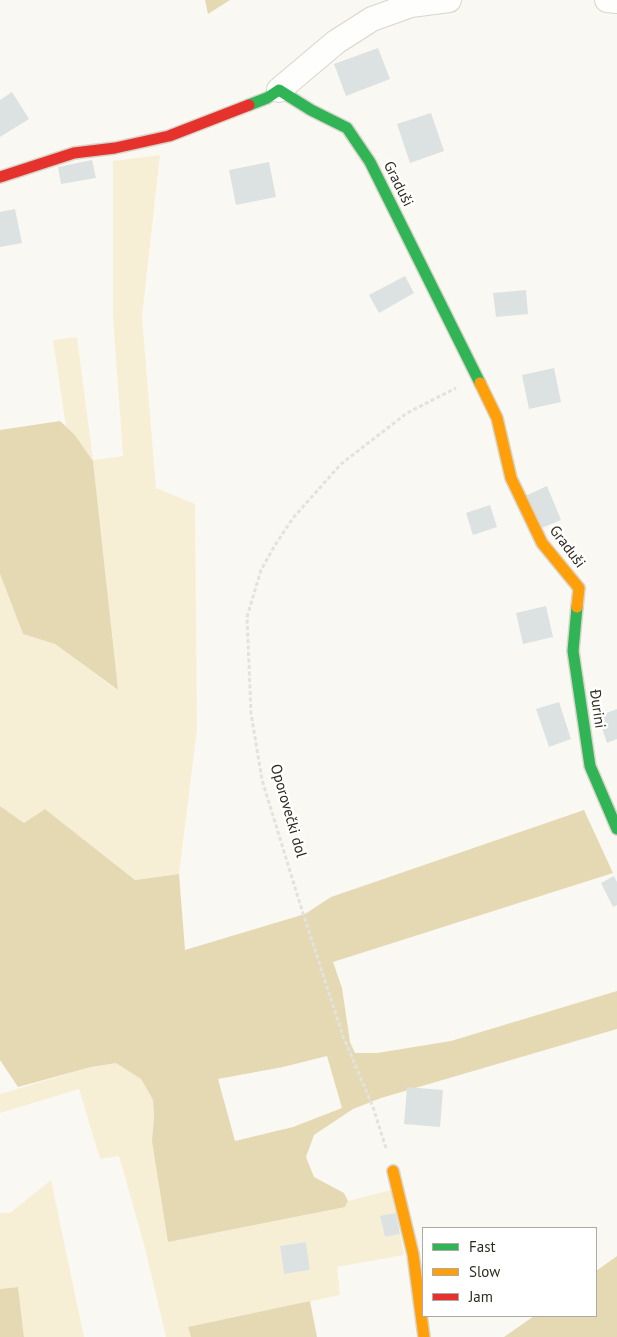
<!DOCTYPE html>
<meta charset="utf-8">
<style>
body{margin:0}
#map{position:relative;width:617px;height:1337px;overflow:hidden;background:#faf8f2;font-family:"PT Sans",sans-serif}
canvas{display:block}
.legend{position:absolute;left:422px;top:1227px;width:175px;height:90px;box-sizing:border-box;background:#fff;border:1px solid #acaaa5;margin:0;padding:6px 9px;list-style:none;font-size:15px;color:#2f2b1f}
.legend li{display:flex;align-items:center;gap:10px;height:25px}
.legend b{width:25px;border:1px solid #acaaa5}
</style>
<div id="map">
<canvas width="617" height="1337"></canvas>
<ul class="legend">
<li><b style="height:6px;background:#30b455"></b>Fast</li>
<li><b style="height:6px;background:#ff9f0a"></b>Slow</li>
<li><b style="height:6px;background:#e5322d"></b>Jam</li>
</ul>
</div>
<script>
const g = document.querySelector('canvas').getContext('2d');
g.lineJoin = 'round';
function paint(path, color) {
  g.fillStyle = color;
  g.fill(path, 'evenodd');
}
function poly(rows) {
  const path = new Path2D();
  for (const r of rows) {
    path.moveTo(r[0], r[1]);
    for (let i = 2; i < r.length; i += 2) path.lineTo(r[i], r[i + 1]);
  }
  return path;
}
function strokePath(path, color, width, dash) {
  g.strokeStyle = color;
  g.lineWidth = width;
  g.lineCap = dash ? 'butt' : 'round';
  g.setLineDash(dash || []);
  g.stroke(path);
}
function label(font, color, halo, rows, align = 'center') {
  g.font = font + ' "PT Sans",sans-serif';
  g.lineWidth = 5;
  g.setLineDash([]);
  g.textBaseline = 'middle';
  g.strokeStyle = halo;
  g.fillStyle = color;
  for (const [text, x, y, turn = 0] of rows) {
    g.save();
    g.translate(x, y);
    g.rotate((+turn || 0) * Math.PI / 180);
    g.textAlign = isNaN(turn) ? turn : align;
    if (halo) g.strokeText(text, 0, 0);
    g.fillText(text, 0, 0);
    g.restore();
  }
}
paint(poly([
 [160,155,142,317,156,488,195,504,197,729,179,874,135,880,45,809,24,823,0,806,0,574,23,634,55,644,117,690,93,461,75,435,66,427,53,340,77,337,93,460,123,456,113,318,113,161],
 [116,1062,141,1079,153,1100,154,1117,345,1207,348,1201,391,1190,396,1213,380,1217,385,1237,400,1234,404,1255,337,1267,340,1295,189,1327,191,1337,166,1337,145,1248,119,1156,100,1159,79,1089,0,1113,0,1094,91,1067],
 [306,1242,310,1270,284,1274,280,1246],
 [51,1180,84,1337,24,1337,18,1287,0,1289,0,1213,10,1213]
]), '#f7efd5');
paint(poly([
 [205,0,230,0,208,14],
 [60,421,75,435,93,461,118,690,55,644,23,634,0,574,0,430],
 [0,806,24,823,45,809,135,880,179,874,185,950,305,914,331,897,584,810,613,873,333,962,342,988,350,1042,355,1053,377,1053,451,1041,617,991,617,1029,381,1098,353,1109,314,1135,306,1157,314,1177,344,1193,348,1201,345,1207,168,1242,152,1141,154,1117,153,1100,141,1079,116,1063,91,1067,18,1087,0,1060],
 [327,1056,342,1108,293,1127,235,1141,218,1079,283,1067],
 [617,1256,617,1337,504,1337,534,1316,596,1316,596,1271],
 [18,1287,24,1337,0,1337,0,1289],
 [310,1301,317,1337,191,1337,188,1327]
]), '#e5d9b4');
paint(poly([
 [378,48,390,79,346,96,334,64],
 [12,92,29,119,0,137,0,100],
 [431,113,444,151,410,163,397,124],
 [92,160,96,178,61,184,58,167],
 [269,162,276,197,236,205,229,170],
 [15,209,22,243,0,247,0,212],
 [405,276,414,293,379,313,369,295],
 [526,290,528,314,496,317,493,293],
 [554,368,561,402,529,409,522,375],
 [547,486,561,520,539,529,525,496],
 [490,505,497,527,473,535,466,513],
 [546,606,553,637,523,644,516,613],
 [559,702,571,739,549,747,536,709],
 [617,709,617,739,607,743,598,716],
 [614,876,617,882,617,905,613,907,601,883],
 [407,1087,443,1090,440,1127,404,1124],
 [396,1213,400,1234,385,1237,380,1216],
 [306,1242,310,1270,284,1274,280,1246]
]), '#dce2e1');
const street = poly([
 [607,0,617,1],
 [279,90,336,42,372,19,411,5,449,0]
]);
const fast = poly([
 [249,105,267,98,279,90,311,110,347,128,370,162,480,383],
 [577,607,573,651,590,766,617,829]
]);
const slow = poly([
 [480,383,497,418,511,478,542,543,579,588,577,607],
 [393,1171,413,1254,424,1337]
]);
const jam = poly([
 [0,177,74,153,115,148,169,136,249,105]
]);
strokePath(street, '#d8d5cb', 26);
strokePath(fast, '#d8d5cb', 14);
strokePath(slow, '#d8d5cb', 14);
strokePath(jam, '#d8d5cb', 14);
strokePath(poly([
 [386,1148,373,1107,343,1036,301,907,262,780,251,713,247,617,261,570,275,545,293,518,341,464,407,413,456,388]
]), '#e2e2df', 3, [4, 2.5]);
strokePath(street, '#fefefd', 24);
strokePath(fast, '#30b455', 11);
strokePath(slow, '#ff9f0a', 11);
strokePath(jam, '#e5322d', 11);
label('15px', '#2f2b1f', '#fff', [
 ["Graduši",398,184,64],
 ["Graduši",567,547,53],
 ["Đurini",597,709,82],
 ["Oporovečki dol",288,811,74]
]);
</script>
